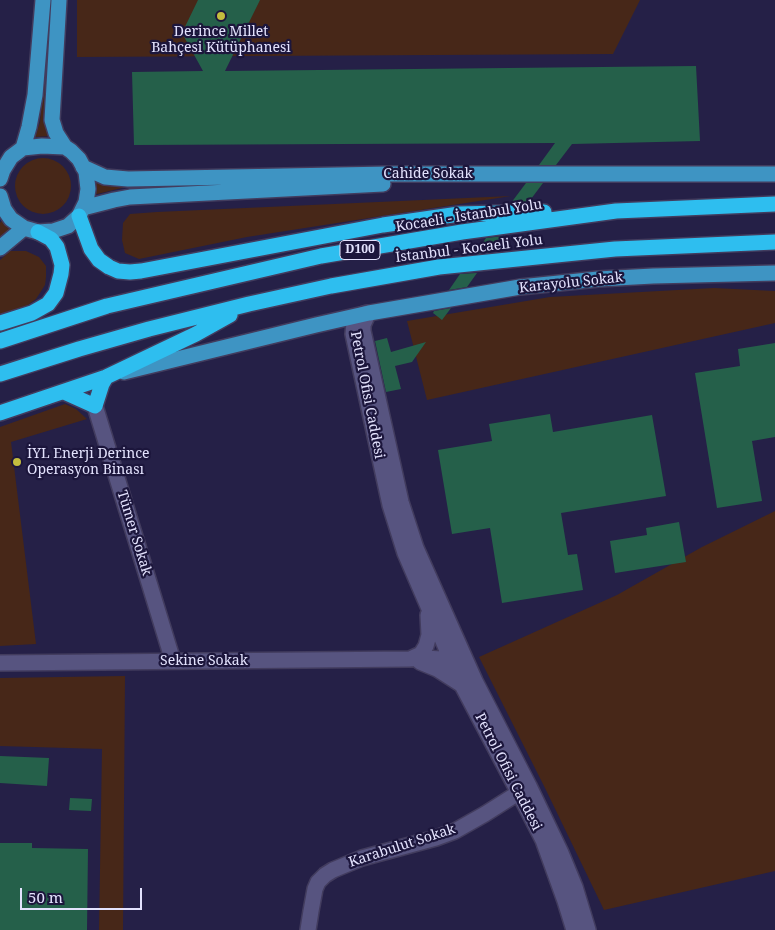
<!DOCTYPE html>
<meta charset="utf-8">
<style>
body{margin:0}
#map{position:relative;width:775px;height:930px;overflow:hidden;background:#252047;font-family:"Noto Serif",serif}
canvas{display:block}
.scale{position:absolute;left:20px;top:888px;width:122px;height:22px;box-sizing:border-box;border:2px solid #e3e2fd;border-top:0;padding-left:6px;font-size:15px;line-height:18px;white-space:nowrap;color:#e3e2fd;-webkit-text-stroke:4px #1c163c;paint-order:stroke}
</style>
<div id="map">
<canvas width="775" height="930"></canvas>
<div class="scale">50 m</div>
</div>
<script>
const g = document.querySelector('canvas').getContext('2d');
g.lineJoin = 'round';
function paint(path, color) {
  g.fillStyle = color;
  g.fill(path, 'evenodd');
}
function poly(rows) {
  const path = new Path2D();
  for (const r of rows) {
    if (r.length === 3) {
      path.moveTo(r[0] + r[2], r[1]);
      path.arc(r[0], r[1], r[2], 0, 2 * Math.PI);
      continue;
    }
    path.moveTo(r[0], r[1]);
    for (let i = 2; i < r.length; i += 2) path.lineTo(r[i], r[i + 1]);
  }
  return path;
}
function strokePath(path, color, width, dash) {
  g.strokeStyle = color;
  g.lineWidth = width;
  g.lineCap = dash ? 'butt' : 'round';
  g.setLineDash(dash || []);
  g.stroke(path);
}
function label(font, color, halo, rows, align = 'center') {
  g.font = font + ' "Noto Serif",serif';
  g.lineWidth = 4.5;
  g.setLineDash([]);
  g.textBaseline = 'middle';
  g.strokeStyle = halo;
  g.fillStyle = color;
  for (const [text, x, y, turn = 0] of rows) {
    g.save();
    g.translate(x, y);
    g.rotate((+turn || 0) * Math.PI / 180);
    g.textAlign = isNaN(turn) ? turn : align;
    if (halo) g.strokeText(text, 0, 0);
    g.fillText(text, 0, 0);
    g.restore();
  }
}
paint(poly([
 [50,0,53,0,44,122,50,136,35,137,40,122],
 [77,0,640,0,613,54,77,57],
 [43,186,28],
 [93,182,130,186,93,195],
 [511,196,247,237,139,259,125,253,122,240,123,223,130,214,157,212],
 [2,220,12,228,0,240,0,223],
 [10,251,26,251,39,257,46,266,46,277,45,285,36,299,24,308,0,317,0,260],
 [714,288,775,291,775,323,427,400,407,321,550,297],
 [65,404,76,409,87,419,11,442,36,644,0,646,0,427],
 [775,511,775,871,604,910,545,788,479,657,617,595,702,547],
 [125,676,123,930,99,930,102,749,0,746,0,678]
]), '#472718');
paint(poly([
 [198,0,260,0,225,71,696,66,700,141,572,144,556,165,539,165,555,143,134,145,132,72,203,71,182,33],
 [526,183,543,183,528,203,511,203],
 [504,236,492,252,475,254,486,238],
 [477,273,467,287,449,290,460,274],
 [451,308,442,320,433,313,434,311],
 [387,338,391,352,426,342,412,362,395,366,401,389,386,392,375,341],
 [775,343,775,437,752,441,762,501,717,508,695,373,740,366,738,349],
 [550,414,553,432,652,415,666,496,561,513,568,555,577,554,583,590,502,603,490,528,452,534,438,450,492,441,489,424],
 [679,522,686,562,615,573,610,541,647,535,646,528],
 [0,756,49,758,47,786,0,783],
 [70,798,92,799,91,811,69,810],
 [0,843,32,843,32,848,88,849,87,930,0,930]
]), '#25604a');
const minor = poly([
 [367,313,361,315,354,323,353,334,390,505,405,553,462,685,519,793,543,840,565,901,574,930],
 [368,314,363,325,363,331,401,502,416,548,475,681,529,786,561,853,575,887,588,930],
 [95,406,173,661],
 [410,659,421,654,426,646,429,635,428,615],
 [420,662,437,669,462,685],
 [0,663,409,659,425,658,441,659,452,662,457,665],
 [308,930,311,911,315,889,318,882,325,875,333,870,362,858,436,838,455,831,485,814,526,788]
]);
const major = poly([
 [59,0,52,120,56,133,65,147],
 [23,148,29,127,35,95,43,0],
 [83,167,105,177,128,179,389,174,775,174],
 [0,179,3,170,11,157,23,148,42,146,65,147,71,151,79,159,86,172,88,189,86,202,79,216,68,226,53,231,38,232,24,228,11,219,4,209,0,196],
 [83,208,114,200,130,197,383,184],
 [0,248,24,228],
 [124,372,316,325,369,313,520,287,598,279,653,276,775,273]
]);
const highway = poly([
 [79,216,91,249,99,260,109,267,118,271,130,272,141,271,383,225,459,214,544,212],
 [0,323,32,313,48,304,56,293,61,274,62,265,57,247,51,239,38,232],
 [0,341,107,306,321,256,462,232,616,211,775,204],
 [0,374,79,349,149,329,249,304,331,286,439,267,615,249,775,242],
 [64,392,95,406,102,384,106,377],
 [0,413,106,377,196,334,230,315]
]);
strokePath(minor, '#423c5e', 18);
strokePath(major, '#423c5e', 18);
strokePath(highway, '#423c5e', 18);
strokePath(minor, '#575480', 15);
strokePath(major, '#3e94c3', 15);
strokePath(highway, '#2ebeef', 15);
for (const [x, y, r, color] of [
 [221,16,5,"#c3bd3e"],
 [17,462,5,"#c3bd3e"]
]) {
  const dot = new Path2D();
  dot.arc(x, y, r, 0, 2 * Math.PI);
  g.fillStyle = color;
  g.fill(dot);
  strokePath(dot, '#1c163c', 2);
}
for (const [x, y, w] of [
 [360,250,40]
]) {
  const box = new Path2D();
  box.roundRect(x - w / 2, y - 9.5, w, 19, 4);
  g.fillStyle = '#1c163c';
  g.fill(box);
  strokePath(box, '#e3e2fd', 1);
}
label('bold 12px', '#e3e2fd', null, [
 ["D100",360,250]
]);
label('14px', '#e3e2fd', '#1c163c', [
 ["Derince Millet",221,32],
 ["Bahçesi Kütüphanesi",221,48],
 ["İYL Enerji Derince",27,454,"left"],
 ["Operasyon Binası",27,470,"left"]
]);
label('14px', '#e3e2fd', '#1c163c', [
 ["Cahide Sokak",428,174],
 ["Kocaeli - İstanbul Yolu",469,216,-9],
 ["İstanbul - Kocaeli Yolu",469,249,-7],
 ["Karayolu Sokak",571,283,-6],
 ["Petrol Ofisi Caddesi",367,395,79],
 ["Tümer Sokak",134,533,73],
 ["Sekine Sokak",204,661],
 ["Petrol Ofisi Caddesi",508,772,63],
 ["Karabulut Sokak",402,846,-18]
]);
</script>
